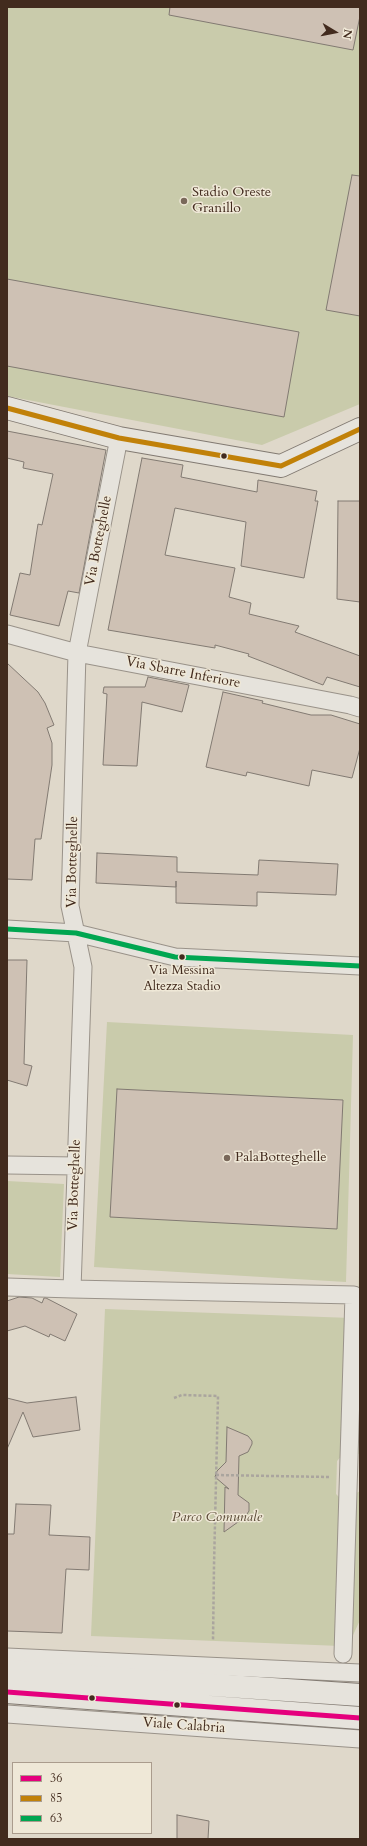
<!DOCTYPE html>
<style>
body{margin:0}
#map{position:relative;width:367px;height:1846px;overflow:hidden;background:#dfd8ca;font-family:Cardo,serif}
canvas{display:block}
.frame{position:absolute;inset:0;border:8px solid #422b1e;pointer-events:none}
.legend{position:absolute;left:12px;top:1762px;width:140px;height:72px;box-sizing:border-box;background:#efe8d7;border:1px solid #aa9c8d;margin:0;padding:5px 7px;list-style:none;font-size:12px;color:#422b1e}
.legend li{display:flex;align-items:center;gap:8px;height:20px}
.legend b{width:20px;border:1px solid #aa9c8d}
.north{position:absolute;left:315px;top:12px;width:40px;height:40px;-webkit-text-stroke:3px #efe8d7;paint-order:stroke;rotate:100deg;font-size:11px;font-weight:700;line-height:16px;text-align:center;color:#422b1e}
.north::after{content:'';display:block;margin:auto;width:14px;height:18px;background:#422b1e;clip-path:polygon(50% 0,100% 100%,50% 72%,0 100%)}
</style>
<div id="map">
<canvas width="367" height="1846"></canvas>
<div class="frame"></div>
<ul class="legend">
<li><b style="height:5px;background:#e5007d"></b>36</li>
<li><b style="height:5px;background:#c18109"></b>85</li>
<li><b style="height:5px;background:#00a651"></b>63</li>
</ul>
<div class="north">N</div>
</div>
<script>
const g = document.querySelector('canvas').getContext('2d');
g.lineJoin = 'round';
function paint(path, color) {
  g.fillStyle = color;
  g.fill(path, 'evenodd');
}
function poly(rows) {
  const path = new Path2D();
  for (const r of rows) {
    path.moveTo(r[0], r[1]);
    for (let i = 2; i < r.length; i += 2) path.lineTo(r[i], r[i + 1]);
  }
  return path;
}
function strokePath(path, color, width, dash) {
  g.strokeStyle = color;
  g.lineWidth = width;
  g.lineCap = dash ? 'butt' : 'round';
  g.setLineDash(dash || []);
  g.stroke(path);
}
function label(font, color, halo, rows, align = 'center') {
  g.font = font + ' Cardo,serif';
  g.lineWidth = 3;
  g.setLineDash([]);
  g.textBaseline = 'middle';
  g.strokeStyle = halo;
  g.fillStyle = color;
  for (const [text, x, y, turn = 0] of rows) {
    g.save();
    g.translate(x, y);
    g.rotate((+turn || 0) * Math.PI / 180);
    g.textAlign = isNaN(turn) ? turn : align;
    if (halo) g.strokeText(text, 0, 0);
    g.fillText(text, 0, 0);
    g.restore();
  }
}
paint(poly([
 [7,7,360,7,360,404,262,445,7,396],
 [107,1022,353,1035,346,1282,94,1267],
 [7,1181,64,1184,60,1277,7,1274],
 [359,1272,360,1272,360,1454,354,1454],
 [105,1309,351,1318,346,1451,337,1461,336,1494,346,1504,340,1646,91,1636],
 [360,1491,360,1620,348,1646,353,1495]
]), '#c9cbab');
const building = poly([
 [170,7,360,7,360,16,353,50,169,15,170,7],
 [352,175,360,176,360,316,326,310,352,175],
 [7,279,299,332,284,417,7,366,7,279],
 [7,431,106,450,79,593,68,591,59,626,10,615,20,573,30,575,38,524,42,525,53,474,23,468,24,462,7,458,7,431],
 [142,458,183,465,181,477,257,492,258,480,317,491,315,501,318,501,304,578,241,566,246,522,175,508,165,555,235,568,229,597,251,603,249,614,299,626,295,632,360,656,360,687,327,677,323,685,248,656,249,654,215,645,215,648,108,630,142,458],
 [338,501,360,501,360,602,337,599,338,501],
 [7,663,38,692,45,703,54,725,47,728,52,743,52,765,41,839,35,839,32,880,7,879,7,663],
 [148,677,189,685,182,712,142,702,137,766,103,765,107,694,103,693,104,687,145,687,148,677],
 [223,692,263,701,262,703,311,715,331,715,360,724,360,748,352,778,312,770,309,786,247,772,246,776,206,767,223,692],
 [97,853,177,857,177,872,258,875,259,860,338,864,336,895,257,892,257,906,176,903,176,881,176,887,96,883,97,853],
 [7,960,27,960,24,1064,32,1066,27,1086,7,1080,7,960],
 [117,1089,343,1100,337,1229,110,1217,117,1089],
 [19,1297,32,1298,42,1303,44,1298,46,1298,77,1314,65,1341,50,1334,49,1337,25,1326,7,1331,7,1301,19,1297],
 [76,1397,80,1430,33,1437,23,1412,7,1449,7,1398,27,1403,76,1397],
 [227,1427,248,1436,252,1441,252,1444,248,1452,239,1456,238,1495,249,1503,249,1511,245,1517,224,1532,225,1487,229,1489,215,1477,217,1471,226,1462,227,1427],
 [16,1504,51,1505,49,1535,90,1537,89,1570,66,1569,62,1633,7,1631,7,1534,14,1534,16,1504],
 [177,1815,209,1821,208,1839,177,1839,177,1815]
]);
paint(building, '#cec1b4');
strokePath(building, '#827a72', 1);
const street = poly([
 [7,634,77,653,350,705,360,708],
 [7,929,76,933,175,957,360,966],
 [7,1165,76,1166],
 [7,1287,72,1289,83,967,70,906,77,653,119,438],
 [72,1289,354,1295,343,1654],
 [7,1657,360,1673],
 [7,1714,360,1739]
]);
const secondary = poly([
 [7,408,119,438,281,466,360,429],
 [7,1671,360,1695],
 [7,1692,360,1718]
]);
strokePath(street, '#999289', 19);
strokePath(secondary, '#827a72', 24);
strokePath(poly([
 [174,1398,182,1395,218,1396,214,1566,213,1641],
 [216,1475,329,1477]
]), '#aaa59e', 2.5, [3, 2]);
strokePath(street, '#e6e3dc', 17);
strokePath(secondary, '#e6e3dc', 22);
strokePath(poly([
 [7,1692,360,1718]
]), '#e5007d', 5);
strokePath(poly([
 [7,408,119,438,281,466,360,429]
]), '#c18109', 5);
strokePath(poly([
 [7,929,76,933,175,957,360,966]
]), '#00a651', 5);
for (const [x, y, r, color] of [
 [184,201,4,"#79685a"],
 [224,456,3.5,"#422b1e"],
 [182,957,3.5,"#422b1e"],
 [227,1158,4,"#79685a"],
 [92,1698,3.5,"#422b1e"],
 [177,1705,3.5,"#422b1e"]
]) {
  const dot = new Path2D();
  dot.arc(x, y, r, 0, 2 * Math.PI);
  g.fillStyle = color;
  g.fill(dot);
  strokePath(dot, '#efe8d7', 1.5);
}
label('13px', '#422b1e', '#efe8d7', [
 ["Via Messina",182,971],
 ["Altezza Stadio",182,987]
]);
label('14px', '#422b1e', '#efe8d7', [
 ["Stadio Oreste",192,193],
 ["Granillo",192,209],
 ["PalaBotteghelle",235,1158]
], 'left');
label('14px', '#422b1e', '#efe8d7', [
 ["Via Botteghelle",99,541,-79],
 ["Via Sbarre Inferiore",183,673,11],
 ["Via Botteghelle",73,862,-89],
 ["Via Botteghelle",75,1185,-88],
 ["Viale Calabria",184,1726,4]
]);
label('italic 14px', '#594935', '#efe8d7', [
 ["Parco Comunale",217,1518]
]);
</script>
